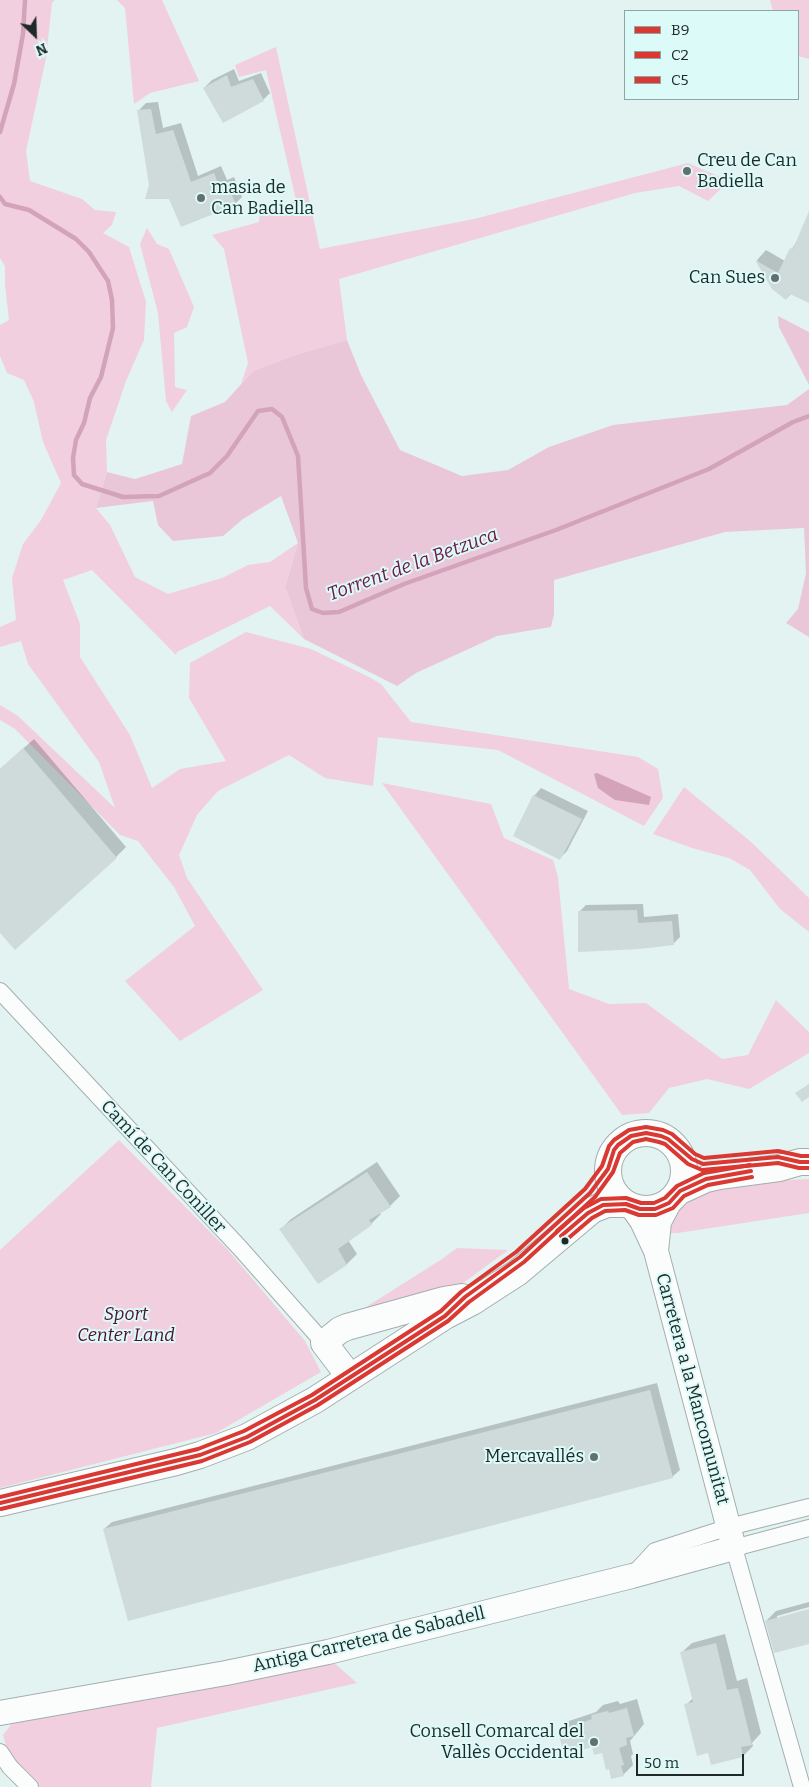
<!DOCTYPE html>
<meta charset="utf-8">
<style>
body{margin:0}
#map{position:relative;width:809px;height:1787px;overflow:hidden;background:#e3f3f2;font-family:Bitter,serif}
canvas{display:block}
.legend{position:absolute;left:624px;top:10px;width:175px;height:90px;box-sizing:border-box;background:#dcfaf8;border:1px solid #90a6a5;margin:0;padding:6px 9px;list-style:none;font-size:15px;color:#1e2928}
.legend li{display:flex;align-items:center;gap:10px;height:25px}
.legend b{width:25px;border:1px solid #90a6a5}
.north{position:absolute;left:10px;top:10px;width:50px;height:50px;-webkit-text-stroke:4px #dcfaf8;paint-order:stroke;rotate:156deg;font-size:14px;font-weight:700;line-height:20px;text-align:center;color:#1e2928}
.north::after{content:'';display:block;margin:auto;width:18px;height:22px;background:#1e2928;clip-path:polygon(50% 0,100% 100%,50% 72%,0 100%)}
.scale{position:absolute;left:636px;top:1754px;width:108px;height:22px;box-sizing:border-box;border:2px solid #1e2928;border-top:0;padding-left:6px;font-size:15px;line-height:18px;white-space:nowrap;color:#1e2928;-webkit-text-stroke:4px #dcfaf8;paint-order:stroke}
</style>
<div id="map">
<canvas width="809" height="1787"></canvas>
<ul class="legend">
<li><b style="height:6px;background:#da3832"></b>B9</li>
<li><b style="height:6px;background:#da3832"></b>C2</li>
<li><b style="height:6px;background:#da3832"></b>C5</li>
</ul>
<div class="north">N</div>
<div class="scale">50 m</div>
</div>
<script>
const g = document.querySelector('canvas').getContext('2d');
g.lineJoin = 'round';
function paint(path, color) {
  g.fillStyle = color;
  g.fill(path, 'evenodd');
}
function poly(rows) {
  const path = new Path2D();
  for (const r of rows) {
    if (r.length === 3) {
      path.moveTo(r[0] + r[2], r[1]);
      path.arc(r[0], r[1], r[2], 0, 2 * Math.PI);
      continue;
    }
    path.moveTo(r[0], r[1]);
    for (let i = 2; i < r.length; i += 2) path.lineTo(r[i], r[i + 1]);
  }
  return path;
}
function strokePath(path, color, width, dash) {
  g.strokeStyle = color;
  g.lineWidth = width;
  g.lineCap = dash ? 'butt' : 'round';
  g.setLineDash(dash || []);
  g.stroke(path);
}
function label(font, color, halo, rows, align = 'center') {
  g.font = font + ' Bitter,serif';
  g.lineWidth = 4;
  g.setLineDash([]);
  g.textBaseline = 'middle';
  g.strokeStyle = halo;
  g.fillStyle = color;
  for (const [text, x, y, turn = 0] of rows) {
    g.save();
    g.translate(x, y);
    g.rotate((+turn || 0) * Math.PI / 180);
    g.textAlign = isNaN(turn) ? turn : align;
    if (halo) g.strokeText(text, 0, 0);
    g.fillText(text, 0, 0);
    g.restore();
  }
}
paint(poly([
 [0,0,55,0,52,3,46,58,26,151,30,181,82,199,95,210,116,212,112,225,103,233,129,247,146,302,144,340,126,381,106,440,107,472,96,508,110,525,135,577,168,594,222,578,248,565,270,562,298,543,285,587,304,639,270,606,177,652,176,655,92,570,63,580,80,624,80,657,130,735,152,788,180,769,226,761,189,698,190,663,246,632,311,649,369,677,381,684,411,722,638,757,658,769,663,798,644,826,498,750,378,737,373,786,325,778,289,755,218,791,197,815,179,855,187,878,263,990,180,1041,125,981,195,926,174,887,138,841,120,835,15,729,0,720,0,705,18,716,115,808,99,762,28,664,21,641,0,647,0,627,16,620,12,578,23,544,41,520,61,483,43,442,34,402,24,380,7,373,0,356,0,325,9,320,5,285,5,266,0,258],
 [117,0,162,0,199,81,150,93,134,104,125,8],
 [770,0,809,0,809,59,798,56,798,11,773,11],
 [276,47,320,249,474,219,688,163,729,181,708,201,679,186,635,193,339,279,347,340,292,356,253,371,241,384,248,363,224,249,212,235,259,222,260,213,296,200,266,70,239,77,235,65],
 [147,228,157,244,169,249,194,307,187,327,174,333,175,387,187,390,172,412,166,401,158,313,140,244],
 [382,783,491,804,504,838,553,860,558,877,569,989,609,1004,646,1003,722,1059,748,1055,776,1000,809,1032,809,1053,749,1089,707,1079,669,1088,649,1113,622,1115],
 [684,787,750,841,809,898,809,932,780,909,750,870,729,858,692,848,653,834],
 [119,1140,228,1250,305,1341,321,1372,216,1433,0,1488,0,1250],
 [809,1179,809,1213,678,1233,668,1233,681,1208,699,1194,750,1182],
 [457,1248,508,1250,459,1286,352,1316,442,1259],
 [333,1662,357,1683,157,1728,151,1787,40,1787,9,1756,3,1735,13,1722]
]), '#f1cfdf');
paint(poly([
 [778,316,809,332,809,385,779,327],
 [347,340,361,375,400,450,462,476,508,470,549,447,613,425,787,405,809,389,809,637,786,623,798,609,806,573,804,528,725,532,554,580,554,614,551,627,497,636,416,673,397,686,304,639,285,587,298,543,281,496,243,519,223,536,173,541,158,525,153,501,96,508,107,472,135,479,182,464,191,416,225,402,253,371,292,356]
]), '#eac7d8');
paint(poly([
 [597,773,651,797,649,805,615,800,598,788,594,774]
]), '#d2a3b9');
paint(poly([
 [234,69,239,81,261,73,270,93,263,100,204,88,212,80],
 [158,102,163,128,181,123,198,176,221,166,227,180,234,177,242,197,235,204,170,197,151,185,139,110,146,103],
 [809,220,809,302,792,293,786,299,773,288,757,260,766,250,785,261],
 [34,739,126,847,116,857,0,932,0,769],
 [541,788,588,811,567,851,560,858,534,796],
 [643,904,644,917,678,914,680,937,673,944,579,912,586,905],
 [377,1162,400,1196,390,1206,380,1212,381,1214,371,1224,348,1240,357,1254,347,1264,318,1283,281,1229,291,1219],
 [657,1383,680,1470,672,1477,104,1529,112,1522],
 [809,1602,809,1607,777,1616,777,1619,809,1610,809,1643,766,1621,776,1611],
 [725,1634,737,1681,747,1678,761,1733,752,1743,753,1746,743,1756,709,1751,686,1705,693,1698,681,1653,692,1643],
 [637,1699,644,1724,630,1741,633,1754,631,1756,633,1765,623,1775,610,1768,602,1751,593,1746,582,1745,559,1731,569,1721,596,1712,603,1705,618,1701,620,1704]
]), '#0003');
strokePath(poly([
 [0,132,14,84,23,34,25,0],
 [0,197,5,204,29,210,76,239,89,252,108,281,112,300,113,328,101,377,90,398,84,423,76,440,73,458,74,475,82,484,123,497,159,496,210,473,227,456,258,411,272,409,282,417,298,456,306,588,312,609,323,613,339,612,404,584,556,530,709,469,793,422,809,416]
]), '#d2a3b9', 4.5);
paint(poly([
 [227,75,231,87,253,79,264,101,223,123,203,88],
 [151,109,156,134,173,130,191,182,214,173,219,186,227,183,236,205,181,227,169,199,145,199,149,185,137,110],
 [809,211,809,303,790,294,786,300,772,289,755,260,778,273,790,248,793,249],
 [23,748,117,858,15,950,0,933,0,769],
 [533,795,582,819,560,860,513,836],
 [637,910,638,923,672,921,674,945,639,949,578,952,578,911],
 [809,1084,809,1097,802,1102,795,1093],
 [367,1172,391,1207,369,1220,372,1225,338,1249,347,1265,318,1284,279,1229],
 [650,1390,673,1478,128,1621,103,1529],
 [809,1609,809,1644,774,1653,765,1621],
 [716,1643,727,1690,738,1688,752,1745,741,1747,743,1757,711,1765,708,1753,697,1756,684,1704,693,1702,680,1652],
 [627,1708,634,1736,626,1738,627,1745,619,1748,624,1765,621,1766,624,1776,611,1779,609,1769,606,1770,602,1753,594,1755,592,1747,582,1750,581,1746,563,1751,558,1731,592,1719,591,1715,608,1711,609,1713]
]), '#cedbda');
const street = poly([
 [0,991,240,1248,324,1343],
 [632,1576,655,1551,729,1527,809,1507],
 [0,1752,10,1767,30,1787],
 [802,1787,734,1548,809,1528]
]);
const secondary = poly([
 [656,1251,659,1222,669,1203],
 [0,1713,226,1673,328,1652,632,1576,734,1548,656,1251,642,1221,633,1208]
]);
const primary = poly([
 [646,1171,38],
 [680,1191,706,1179,719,1176,779,1168,800,1162,809,1162],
 [350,1377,324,1343,340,1330,347,1327,444,1300,462,1297],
 [0,1503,176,1462,200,1455,247,1437,315,1400,445,1316,472,1302,492,1289,517,1273,592,1210,607,1204,626,1204]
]);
strokePath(street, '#a3afae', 18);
strokePath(secondary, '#a3afae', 26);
strokePath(primary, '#a3afae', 28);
strokePath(street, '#fbfdfd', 16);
strokePath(secondary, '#fbfdfd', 24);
strokePath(primary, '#fbfdfd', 26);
strokePath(poly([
 [561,1236,588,1213,603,1205,626,1204,640,1209,655,1209,669,1203,680,1191,706,1179,751,1171],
 [0,1503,200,1455,247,1437,315,1400,445,1316,465,1297,520,1257,590,1193,608,1169,614,1150,618,1145,631,1136,646,1133,661,1136,668,1139,692,1159,703,1164,778,1157,800,1162,809,1162]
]), '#da3832', 4);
strokePath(poly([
 [565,1241,592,1218,605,1211,625,1210,639,1215,656,1215,673,1208,684,1196,708,1185,752,1177],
 [1,1509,202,1461,250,1442,318,1405,448,1321,469,1302,524,1262,595,1197,613,1172,620,1153,633,1142,646,1139,659,1142,665,1144,688,1164,702,1170,778,1163,799,1168,809,1168]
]), '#da3832', 4);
strokePath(poly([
 [557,1231,584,1208,601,1199,626,1198,641,1203,654,1203,665,1198,677,1186,704,1173,750,1165],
 [0,1497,198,1449,244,1431,312,1395,441,1311,461,1292,516,1252,585,1189,602,1166,609,1146,614,1140,629,1130,646,1127,663,1130,672,1134,695,1154,704,1158,778,1151,801,1156,809,1156]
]), '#da3832', 4);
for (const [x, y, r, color] of [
 [687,171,5,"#63706f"],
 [201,198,5,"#63706f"],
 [775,278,5,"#63706f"],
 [565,1241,4.5,"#1e2928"],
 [594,1457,5,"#63706f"],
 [594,1742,5,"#63706f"]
]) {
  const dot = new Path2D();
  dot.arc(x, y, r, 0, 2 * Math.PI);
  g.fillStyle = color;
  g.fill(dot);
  strokePath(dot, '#dcfaf8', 2);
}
label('18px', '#1e2928', '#dcfaf8', [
 ["Creu de Can",697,161,"left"],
 ["Badiella",697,182,"left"],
 ["masia de",211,188,"left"],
 ["Can Badiella",211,209,"left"],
 ["Can Sues",765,278],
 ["Mercavallés",584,1457],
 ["Consell Comarcal del",584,1732],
 ["Vallès Occidental",584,1753]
], 'right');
label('18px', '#1e2928', '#dcfaf8', [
 ["Camí de Can Coniller",163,1167,47],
 ["Carretera a la Mancomunitat",692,1389,75],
 ["Antiga Carretera de Sabadell",369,1640,-13]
]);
label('italic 18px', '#500e31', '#dcfaf8', [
 ["Sport",126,1315],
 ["Center Land",126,1336]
]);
label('italic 19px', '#6f1846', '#dcfaf8', [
 ["Torrent de la Betzuca",413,565,-20]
]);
</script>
